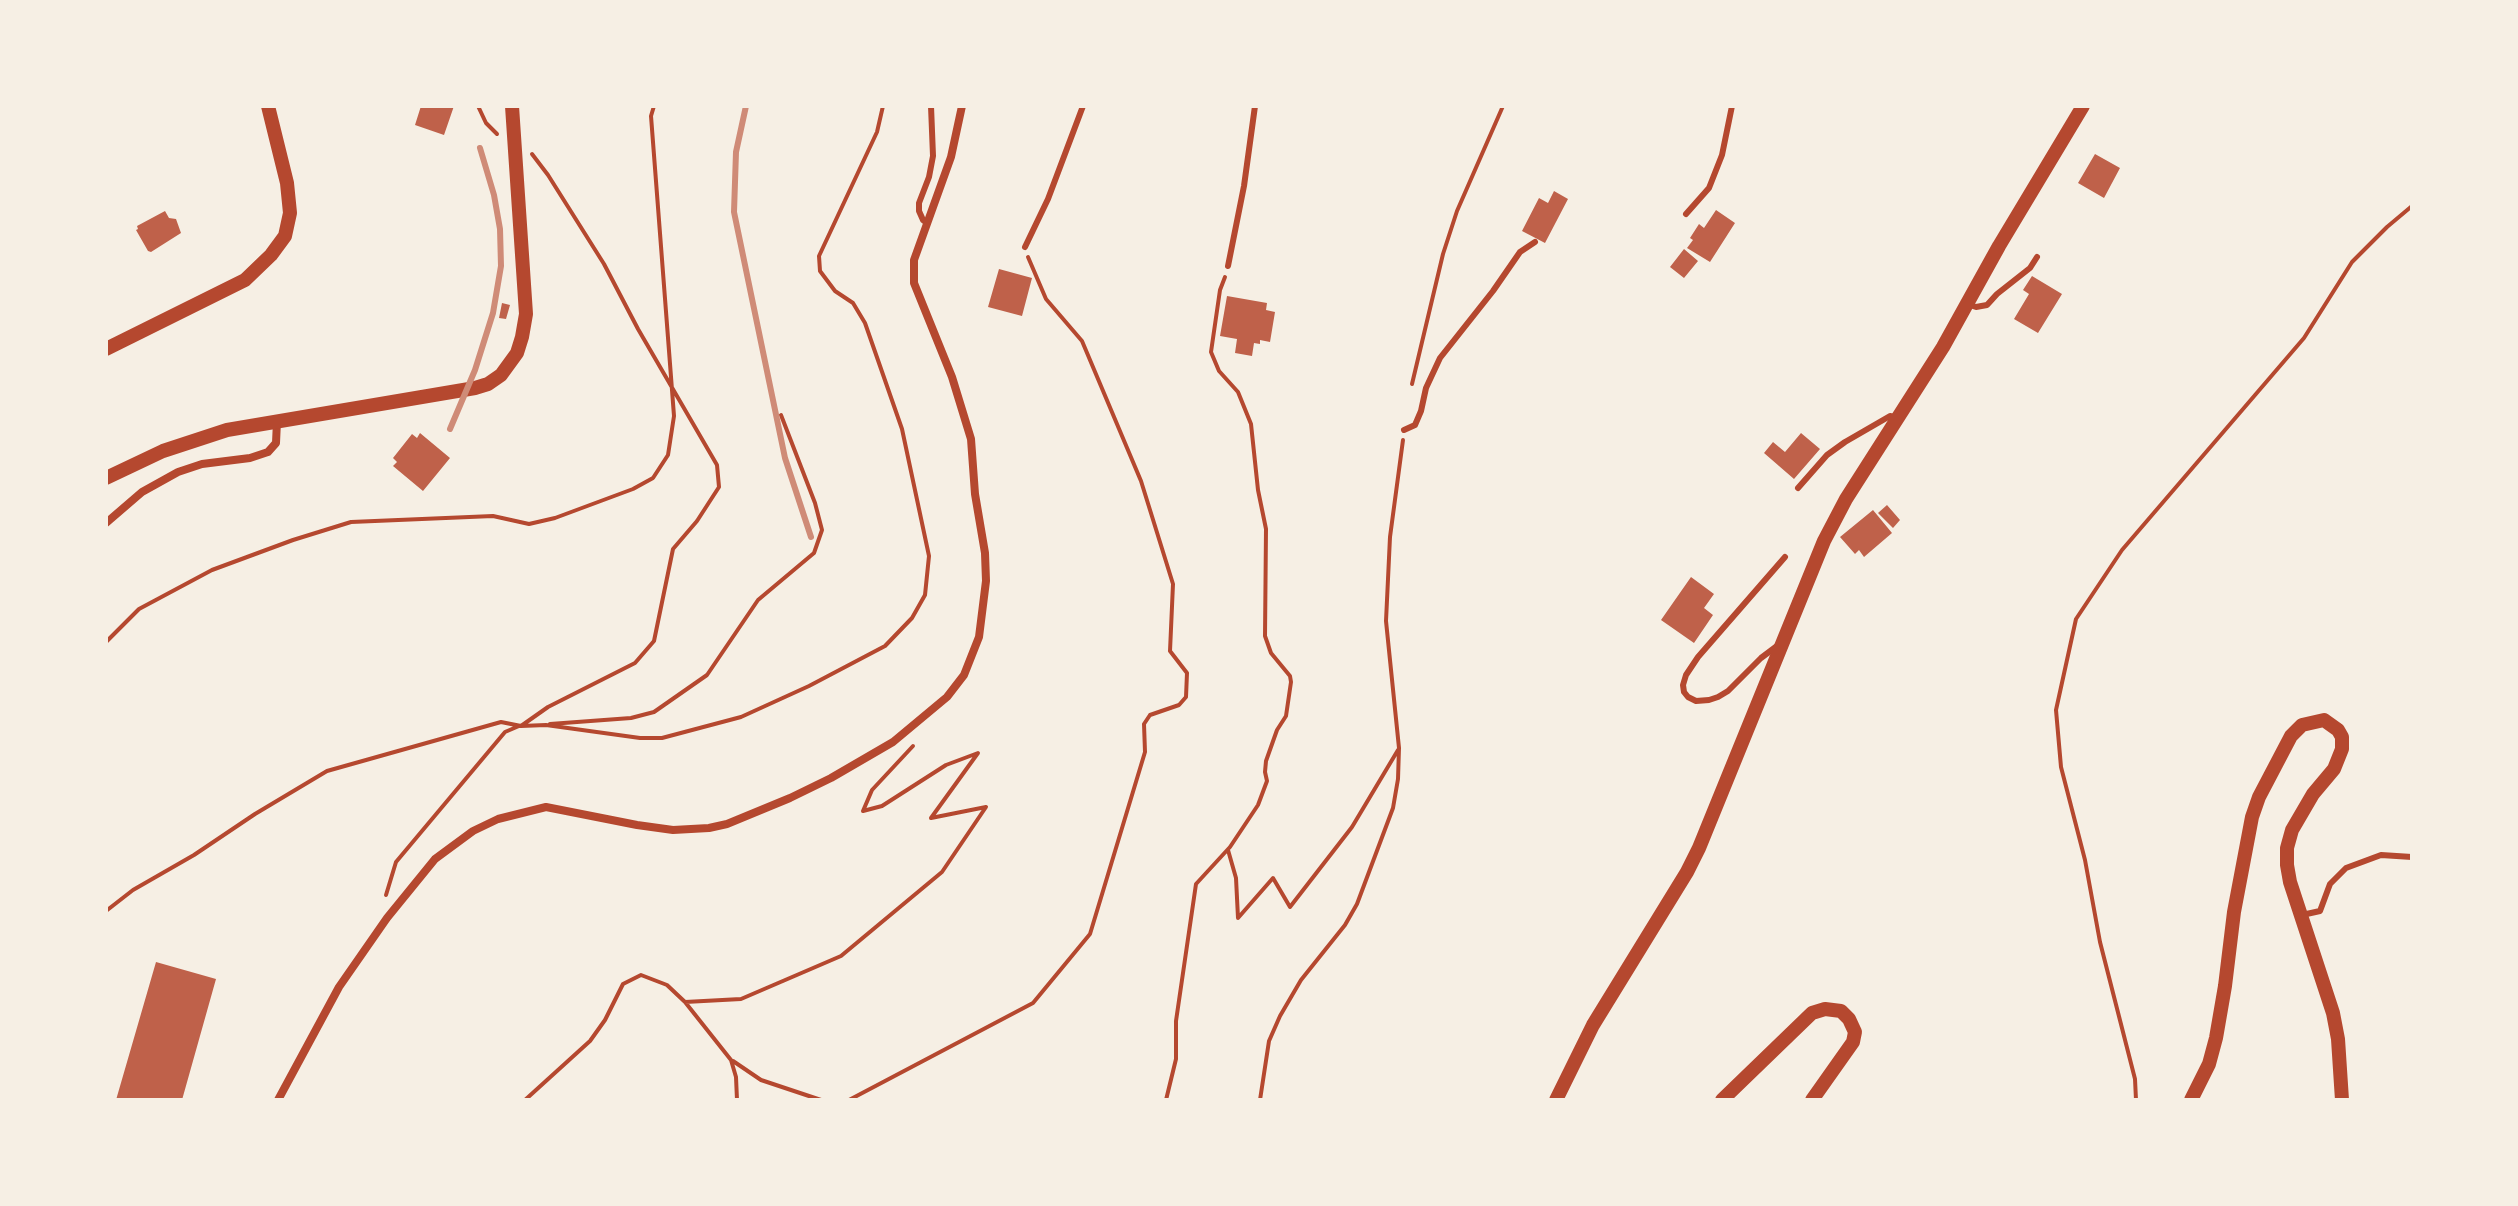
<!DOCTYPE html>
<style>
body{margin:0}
#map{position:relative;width:2518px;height:1206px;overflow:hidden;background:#f6efe4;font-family:Ubuntu,sans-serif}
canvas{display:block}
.frame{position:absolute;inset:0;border:108px solid #f6efe4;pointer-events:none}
</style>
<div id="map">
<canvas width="2518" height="1206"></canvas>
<div class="frame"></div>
</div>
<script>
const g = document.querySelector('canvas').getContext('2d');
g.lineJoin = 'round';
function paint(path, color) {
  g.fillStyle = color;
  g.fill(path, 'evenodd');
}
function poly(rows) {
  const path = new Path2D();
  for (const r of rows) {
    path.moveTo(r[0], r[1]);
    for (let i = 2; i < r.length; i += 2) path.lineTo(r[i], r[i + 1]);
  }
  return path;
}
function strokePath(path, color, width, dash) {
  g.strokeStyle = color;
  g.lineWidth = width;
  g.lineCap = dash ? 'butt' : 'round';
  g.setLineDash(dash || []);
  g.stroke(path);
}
paint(poly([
 [421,106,454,106,444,135,415,125],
 [2095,154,2120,168,2104,198,2078,183],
 [1554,191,1568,199,1545,243,1522,231,1539,198,1548,203],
 [1716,210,1735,223,1710,262,1687,248,1693,240,1690,238,1699,224,1704,228],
 [165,211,169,218,176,219,181,233,151,252,148,251,136,230,138,229,137,226],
 [1684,249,1698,261,1684,278,1670,267],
 [999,269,1032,278,1022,316,988,307],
 [2032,276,2062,294,2038,333,2014,319,2029,294,2023,290],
 [1227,296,1267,303,1266,310,1275,312,1270,342,1260,340,1260,344,1254,343,1252,356,1235,353,1237,339,1220,336],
 [502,303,510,305,506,319,499,318],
 [420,433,450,458,423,491,393,466,397,462,393,458,412,434,417,438],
 [1801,433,1820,449,1794,479,1764,453,1773,442,1785,452],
 [1887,505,1900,520,1893,528,1878,513],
 [1873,510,1892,533,1864,557,1859,550,1855,554,1840,537],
 [1691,577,1714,594,1704,608,1713,615,1694,643,1661,620],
 [156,962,216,979,182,1100,116,1100]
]), '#bf614a');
strokePath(poly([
 [478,106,486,123,497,134],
 [1412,384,1443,254,1457,211,1503,106],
 [106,642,139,609,212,570,293,540,351,522,493,516,529,524,555,518,633,489,653,478,668,455,674,416,651,116,654,106],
 [550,724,631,718,654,712,707,675,758,600,814,553,822,530,815,503,781,415],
 [521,726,548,707,635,663,654,641,673,549,697,521,719,487,717,465,638,329,604,264,548,175,532,154],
 [1228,850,1236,878,1238,918,1273,878,1290,907,1352,827,1398,750],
 [386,895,396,862,505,732,519,726],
 [106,911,133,890,194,855,255,814,327,771,501,722,521,726,546,725,640,738,662,738,741,717,809,686,885,646,912,618,925,595,929,556,902,429,865,323,853,303,835,291,820,271,819,256,877,132,883,106],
 [685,1002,741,999,841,956,942,872,986,807,931,818,978,753,946,765,882,806,863,811,872,790,913,746],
 [733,1061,761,1080,821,1100],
 [525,1100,590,1041,605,1020,623,984,641,975,667,985,685,1002,731,1060,736,1077,737,1100],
 [849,1100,1033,1003,1090,934,1145,752,1144,724,1150,715,1179,705,1186,697,1187,673,1170,651,1173,584,1141,481,1082,341,1046,299,1028,257],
 [1166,1100,1176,1059,1176,1021,1196,884,1230,847,1258,805,1267,781,1265,772,1266,761,1277,730,1286,716,1291,682,1290,676,1271,653,1265,636,1266,529,1258,490,1251,424,1238,392,1219,371,1211,352,1220,290,1225,277],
 [1260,1100,1269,1041,1280,1016,1301,980,1345,925,1357,904,1393,808,1398,779,1399,748,1386,621,1390,537,1403,440],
 [2136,1100,2135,1079,2100,942,2085,860,2061,767,2056,710,2076,619,2122,550,2304,338,2352,262,2387,227,2412,206]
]), '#b5482f', 4);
strokePath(poly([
 [1686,214,1709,188,1722,155,1732,106],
 [927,223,923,220,919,211,919,203,929,177,933,156,931,106],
 [1025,247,1048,199,1083,106],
 [1228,266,1244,186,1255,106],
 [1967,304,1976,307,1987,305,1997,294,2030,268,2037,257],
 [1404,430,1415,425,1421,411,1426,388,1440,358,1493,291,1520,252,1535,242],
 [1798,488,1827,455,1845,442,1890,416,1898,418],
 [1777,646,1761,658,1728,691,1718,697,1709,700,1696,701,1688,697,1684,692,1683,685,1686,675,1698,657,1785,557],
 [2302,915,2320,911,2330,884,2346,868,2381,855,2412,857]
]), '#b5482f', 6);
strokePath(poly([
 [106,523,142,492,178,472,202,464,250,458,268,452,276,443,277,421],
 [278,1100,339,987,387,918,435,859,473,831,498,819,546,807,637,825,673,830,709,828,727,824,790,798,831,778,893,742,947,697,964,675,979,637,986,581,985,553,975,494,971,439,952,377,914,283,914,260,951,157,962,106]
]), '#b5482f', 8);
strokePath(poly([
 [106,349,245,280,271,255,285,236,290,213,287,183,268,106],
 [106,478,163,451,227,430,475,388,488,384,501,375,517,353,522,337,526,314,512,106],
 [1556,1100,1593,1025,1687,872,1699,848,1824,541,1846,499,1943,347,1999,246,2083,106],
 [1722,1100,1812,1013,1825,1009,1841,1011,1849,1019,1855,1032,1853,1042,1812,1100],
 [2191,1100,2209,1064,2216,1038,2225,986,2234,912,2252,817,2259,797,2291,736,2302,725,2324,720,2338,730,2342,737,2342,749,2334,769,2313,794,2292,830,2287,848,2287,865,2290,882,2333,1013,2338,1039,2342,1100]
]), '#b5482f', 14);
strokePath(poly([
 [746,106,736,152,734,212,785,458,811,537],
 [450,429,475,370,493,313,501,266,500,229,494,195,480,148]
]), '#cf8b77', 6);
</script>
